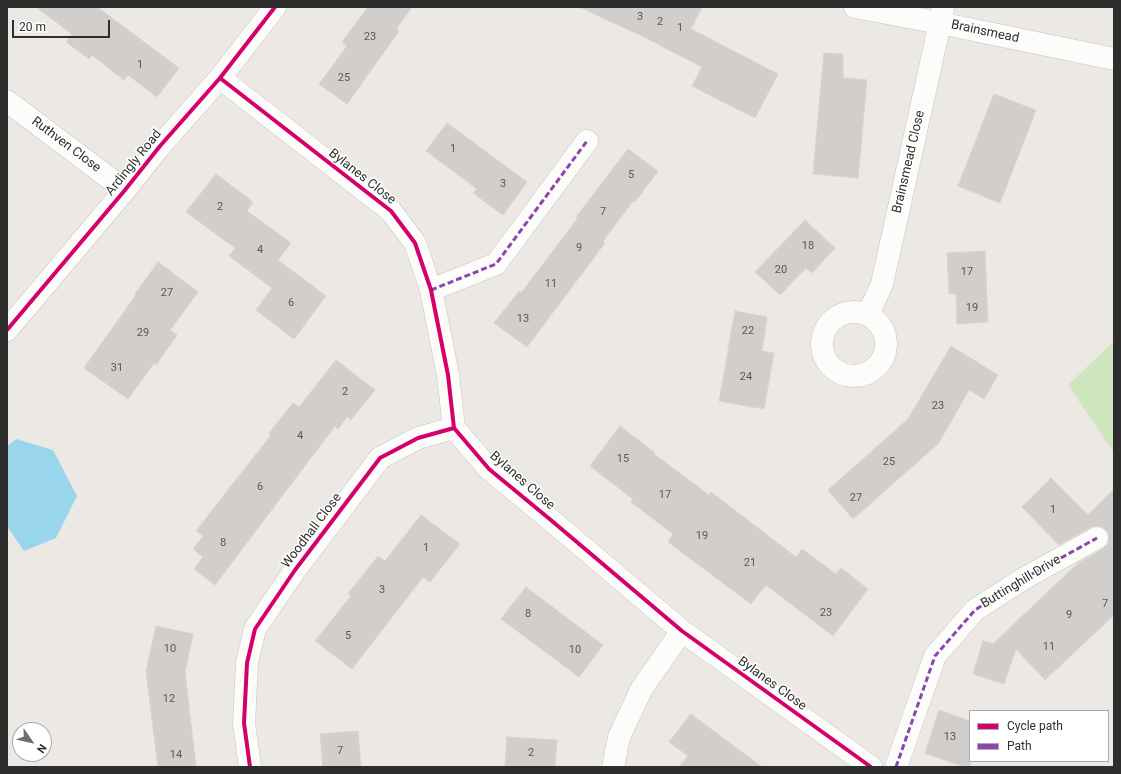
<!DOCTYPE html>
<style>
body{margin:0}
#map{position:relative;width:1121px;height:774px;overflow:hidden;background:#ece8e4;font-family:Roboto,sans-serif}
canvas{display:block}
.frame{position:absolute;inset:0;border:8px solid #2e2e2e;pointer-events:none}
.legend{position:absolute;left:969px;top:710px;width:140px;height:52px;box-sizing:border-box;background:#fff;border:1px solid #ababab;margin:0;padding:5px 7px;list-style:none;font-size:12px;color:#2e2e2e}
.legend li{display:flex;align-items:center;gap:8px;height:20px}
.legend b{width:20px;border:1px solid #ababab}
.north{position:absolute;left:12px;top:722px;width:40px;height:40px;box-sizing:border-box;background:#fff;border:1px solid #ababab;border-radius:50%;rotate:124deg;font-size:11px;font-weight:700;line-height:16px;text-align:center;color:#2e2e2e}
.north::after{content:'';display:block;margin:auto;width:14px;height:18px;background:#706f6e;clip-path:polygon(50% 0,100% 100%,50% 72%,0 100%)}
.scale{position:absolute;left:12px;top:20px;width:98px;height:18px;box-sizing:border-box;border:2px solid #2e2e2e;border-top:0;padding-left:5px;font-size:12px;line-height:14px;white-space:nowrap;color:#2e2e2e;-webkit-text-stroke:3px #fff;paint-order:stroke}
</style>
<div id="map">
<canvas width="1121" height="774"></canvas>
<div class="frame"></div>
<ul class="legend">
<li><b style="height:5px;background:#d6006c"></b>Cycle path</li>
<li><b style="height:5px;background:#8e44ad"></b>Path</li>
</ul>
<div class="north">N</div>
<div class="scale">20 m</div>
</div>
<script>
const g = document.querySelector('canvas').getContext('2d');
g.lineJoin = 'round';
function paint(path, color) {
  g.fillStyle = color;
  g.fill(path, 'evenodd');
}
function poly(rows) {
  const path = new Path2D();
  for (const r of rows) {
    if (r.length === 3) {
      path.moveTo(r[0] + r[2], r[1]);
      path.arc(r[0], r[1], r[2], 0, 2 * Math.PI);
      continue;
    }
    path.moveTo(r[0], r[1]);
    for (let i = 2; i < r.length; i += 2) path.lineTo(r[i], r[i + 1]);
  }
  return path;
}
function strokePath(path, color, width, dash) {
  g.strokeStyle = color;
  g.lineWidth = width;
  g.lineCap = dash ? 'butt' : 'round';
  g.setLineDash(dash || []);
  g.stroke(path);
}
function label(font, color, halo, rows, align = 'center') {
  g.font = font + ' Roboto,sans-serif';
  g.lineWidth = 3;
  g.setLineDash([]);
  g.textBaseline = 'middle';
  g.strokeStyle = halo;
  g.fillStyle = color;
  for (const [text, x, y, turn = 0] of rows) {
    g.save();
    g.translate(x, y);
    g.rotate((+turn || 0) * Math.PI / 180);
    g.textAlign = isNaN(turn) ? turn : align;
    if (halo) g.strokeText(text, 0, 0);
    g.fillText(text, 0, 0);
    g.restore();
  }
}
paint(poly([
 [1114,341,1114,453,1068,385]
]), '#cee6be');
paint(poly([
 [16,439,53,450,77,496,56,538,24,551,7,526,7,446]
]), '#99d6ec');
const building = poly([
 [36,7,97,7,179,68,157,97,128,75,124,80,92,55,89,59,66,42,72,34,36,7],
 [368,7,412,7,396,29,399,31,347,104,319,84,347,46,342,42,368,7],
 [579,7,702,7,691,29,778,74,755,118,692,86,702,67,642,36,579,7],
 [824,53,843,54,843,78,867,80,858,178,813,174,824,53],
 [994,94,1036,110,1000,203,958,186,994,94],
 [447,123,527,182,503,215,473,193,477,189,426,151,447,123],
 [628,149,658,171,635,202,633,201,603,241,605,243,527,347,494,323,519,291,521,293,578,218,576,217,628,149],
 [216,174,253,202,247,211,291,243,278,260,326,296,294,339,256,310,272,288,229,256,235,248,186,212,216,174],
 [805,220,835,248,812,273,806,268,780,295,755,272,805,220],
 [985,251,988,322,957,324,956,294,949,294,947,253,985,251],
 [158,262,198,292,170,330,177,335,156,365,154,363,128,399,84,368,136,295,135,294,158,262],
 [735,311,767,317,762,351,774,353,764,409,719,401,735,311],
 [951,346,998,375,984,399,969,390,938,444,853,519,828,490,908,419,951,346],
 [336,360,375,390,351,420,347,417,338,429,335,426,215,585,194,569,203,557,193,549,203,536,196,531,271,435,269,433,293,403,299,407,336,360],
 [620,426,655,453,654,454,709,495,711,492,796,557,802,549,836,574,841,568,868,589,833,636,766,585,751,604,668,542,673,534,631,502,633,499,590,466,620,426],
 [1051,478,1088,515,1114,489,1114,615,1045,680,1016,649,1004,684,973,674,983,641,993,644,1078,563,1103,549,1108,544,1109,538,1108,532,1103,527,1097,526,1091,527,1059,545,1022,507,1051,478],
 [421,515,460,544,430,582,423,577,352,669,315,641,351,596,348,594,378,556,385,561,421,515],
 [526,587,603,645,579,677,501,619,526,587],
 [156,626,193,634,185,672,196,767,158,767,146,671,156,626],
 [939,710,970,721,970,767,964,767,925,753,939,710],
 [691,714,762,767,679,767,688,756,669,742,691,714],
 [358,731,361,767,323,767,320,734,358,731],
 [507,737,557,740,555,767,505,767,507,737]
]);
paint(building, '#d1cecb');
strokePath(building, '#d7d4d0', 1);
const street = poly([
 [855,7,940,23,1114,59],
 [220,78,391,211,415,243,431,290,448,375,454,428,489,469,552,521,682,631,871,767],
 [7,101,125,190],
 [431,290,496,264,587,141],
 [854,344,32],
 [868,315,882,284,940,23,943,7],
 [250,767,244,723,247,663,255,629,295,570,380,458,418,438,454,428],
 [613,767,619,737,642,688,682,631],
 [896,767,935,656,975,610,1023,579,1097,538]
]);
const secondary = poly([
 [7,330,125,190,160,146,220,78,275,7]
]);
strokePath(street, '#c5c4c5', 23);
strokePath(secondary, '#c5c4c5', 23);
strokePath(street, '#fcfcfb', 22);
strokePath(secondary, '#fcfcfb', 22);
strokePath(poly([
 [431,290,496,264,587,141],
 [896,767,935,656,975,610,1023,579,1097,538]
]), '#8e44ad', 3, [6, 3]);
strokePath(poly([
 [220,78,391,211,415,243,431,290,448,375,454,428,489,469,552,521,682,631,871,767],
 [7,330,125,190,160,146,220,78,275,7],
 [250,767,244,723,247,663,255,629,295,570,380,458,418,438,454,428]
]), '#d6006c', 4);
label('11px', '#585857', null, [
 ["3",640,17],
 ["2",660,22],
 ["1",680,28],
 ["23",370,37],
 ["1",140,65],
 ["25",344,78],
 ["1",453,149],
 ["5",631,175],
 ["3",503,184],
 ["2",220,207],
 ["7",603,212],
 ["18",808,246],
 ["9",579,248],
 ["4",260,250],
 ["20",781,270],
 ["17",967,272],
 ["11",551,284],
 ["27",167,293],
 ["6",291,303],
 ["19",972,308],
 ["13",523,319],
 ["22",748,331],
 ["29",143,333],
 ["31",117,368],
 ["24",746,377],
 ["2",345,392],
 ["23",938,406],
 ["4",300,436],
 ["15",623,459],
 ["25",889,462],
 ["6",260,487],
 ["17",665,495],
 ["27",856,498],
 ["1",1053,510],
 ["19",702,536],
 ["8",223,543],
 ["1",426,548],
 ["21",750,563],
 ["3",382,590],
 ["7",1105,604],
 ["23",826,613],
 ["8",528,614],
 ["9",1069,615],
 ["5",348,636],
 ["11",1049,647],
 ["10",170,649],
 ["10",575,650],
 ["12",169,699],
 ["13",950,737],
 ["7",340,751],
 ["2",531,753],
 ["14",176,755]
]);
label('13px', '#2e2e2e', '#fff', [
 ["Brainsmead",985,32,12],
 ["Ruthven Close",66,145,37],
 ["Brainsmead Close",909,162,-77],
 ["Ardingly Road",134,163,-51],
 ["Bylanes Close",362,177,38],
 ["Bylanes Close",522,481,41],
 ["Woodhall Close",312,531,-53],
 ["Buttinghill Drive",1021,582,-31],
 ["Bylanes Close",772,684,36]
]);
</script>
